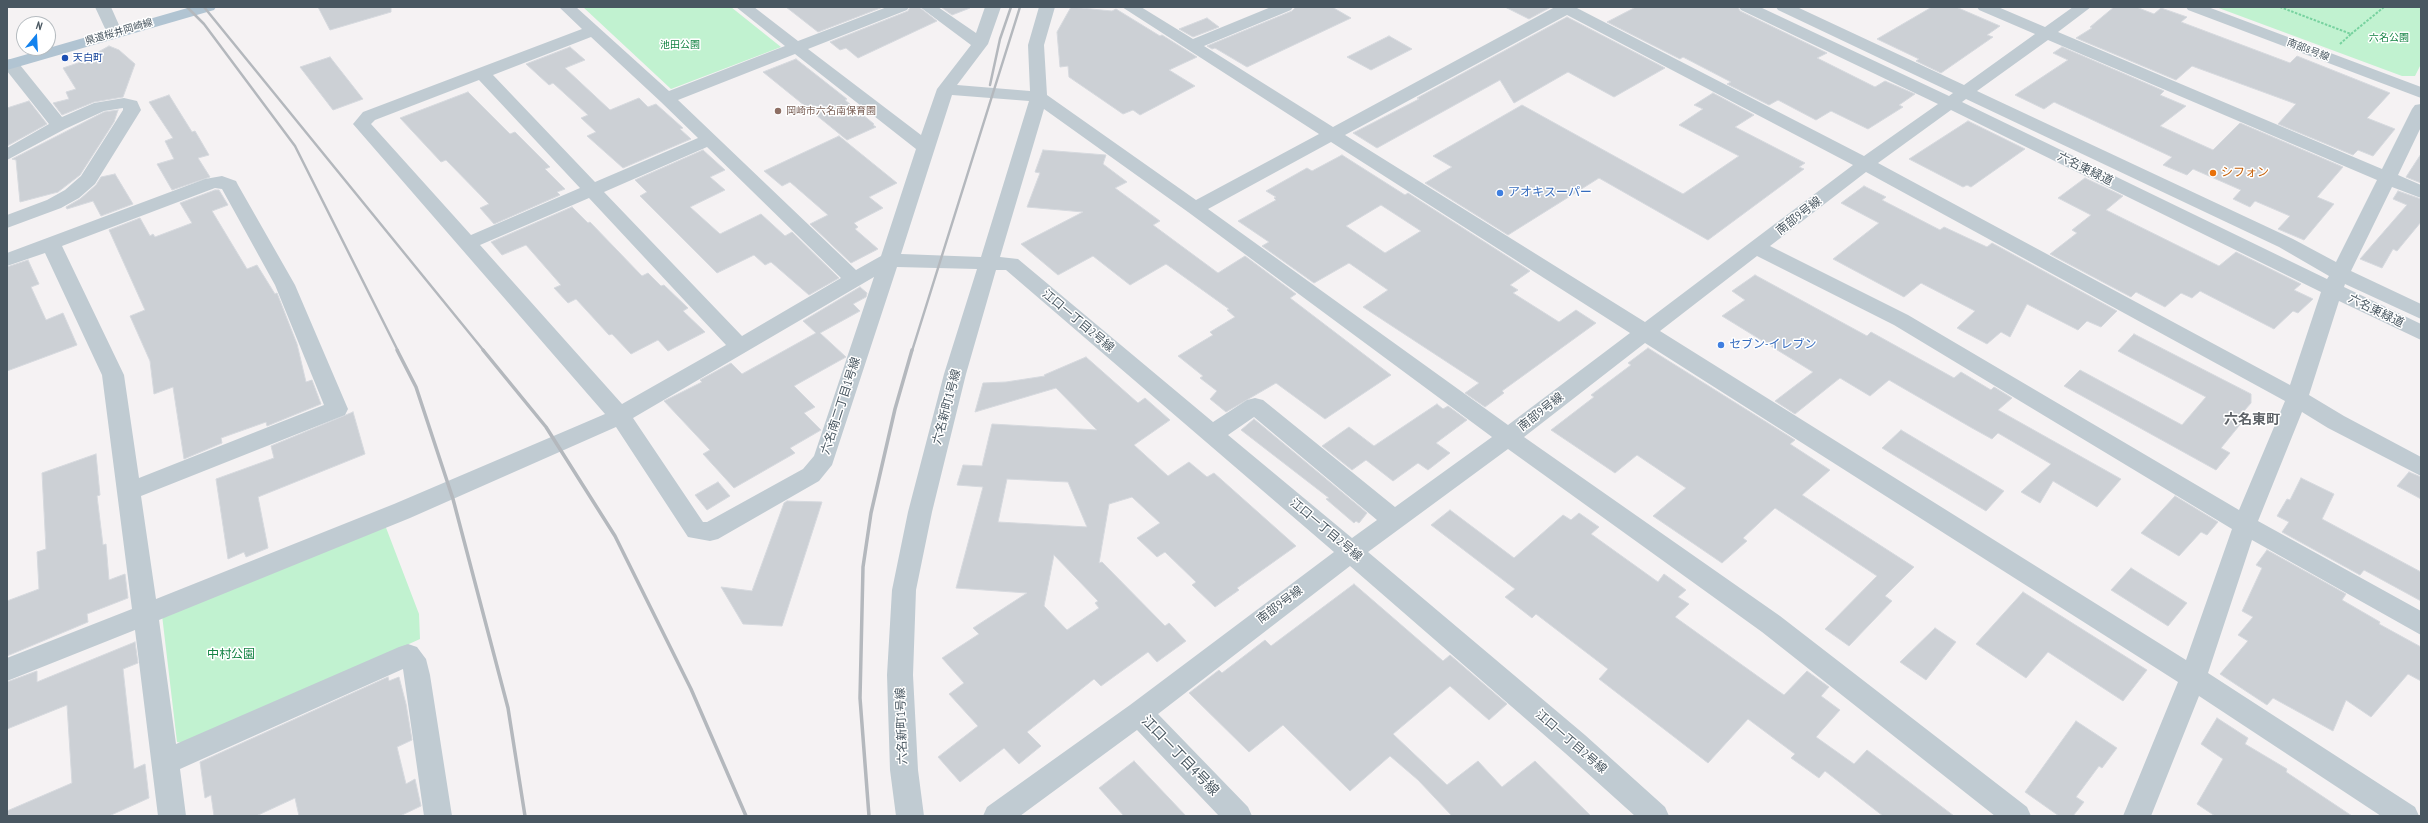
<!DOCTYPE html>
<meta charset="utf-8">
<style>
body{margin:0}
#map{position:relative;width:2428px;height:823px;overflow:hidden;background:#f5f2f3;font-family:"PT Sans Narrow",sans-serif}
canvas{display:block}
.frame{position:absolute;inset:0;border:8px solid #495761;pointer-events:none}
.north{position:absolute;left:16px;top:16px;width:40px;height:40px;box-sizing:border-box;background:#fff;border:1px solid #b6bcc0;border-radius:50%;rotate:18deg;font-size:11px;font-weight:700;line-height:16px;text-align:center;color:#495761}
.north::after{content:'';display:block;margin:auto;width:14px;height:18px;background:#1382ee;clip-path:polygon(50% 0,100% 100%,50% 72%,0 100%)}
</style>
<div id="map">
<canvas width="2428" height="823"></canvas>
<div class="frame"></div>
<div class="north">N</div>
</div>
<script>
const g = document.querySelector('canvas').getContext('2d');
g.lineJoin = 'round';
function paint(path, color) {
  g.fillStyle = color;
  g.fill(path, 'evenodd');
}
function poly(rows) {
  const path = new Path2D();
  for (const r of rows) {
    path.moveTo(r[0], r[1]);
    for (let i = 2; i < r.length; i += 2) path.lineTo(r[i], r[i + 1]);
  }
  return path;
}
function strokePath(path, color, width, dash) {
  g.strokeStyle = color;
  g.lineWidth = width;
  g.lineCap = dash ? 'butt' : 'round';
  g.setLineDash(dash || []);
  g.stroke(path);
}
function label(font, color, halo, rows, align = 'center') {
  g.font = font + ' "PT Sans Narrow","Noto Sans JP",sans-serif';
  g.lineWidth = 3;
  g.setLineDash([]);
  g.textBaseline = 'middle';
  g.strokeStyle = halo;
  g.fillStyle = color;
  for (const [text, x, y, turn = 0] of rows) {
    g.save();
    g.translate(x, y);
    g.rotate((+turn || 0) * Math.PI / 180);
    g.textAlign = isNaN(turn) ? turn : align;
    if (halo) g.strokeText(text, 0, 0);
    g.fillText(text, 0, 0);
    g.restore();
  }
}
paint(poly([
 [583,7,731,7,781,47,671,89],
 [2216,7,2421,7,2421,64,2415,76,2402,76],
 [385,525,419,614,420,639,187,744,177,742,162,615]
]), '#c1f2d0');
const building = poly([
 [318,7,391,7,391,12,330,30,318,7],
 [786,7,883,7,818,32,786,7],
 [910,7,919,7,937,21,858,58,846,48,840,50,830,42,908,11,910,7],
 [941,7,970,7,970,8,952,15,941,7],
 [1071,7,1112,11,1116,9,1160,36,1162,35,1197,57,1169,70,1195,86,1140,115,1133,110,1123,114,1069,77,1068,66,1060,67,1057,32,1071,7],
 [1296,7,1332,7,1351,18,1247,67,1215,48,1212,49,1207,46,1292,11,1296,7],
 [1505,7,1551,7,1529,19,1505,7],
 [1636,7,1738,7,1740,11,1827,53,1817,58,1875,87,1885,81,1915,94,1899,105,1903,107,1868,129,1831,111,1816,120,1778,100,1769,105,1727,84,1731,82,1683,57,1680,59,1607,22,1636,7],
 [1932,7,1956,7,2000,26,1987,35,1993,37,1941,73,1916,61,1919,59,1877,39,1932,7],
 [2114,7,2136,7,2154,14,2161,8,2187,17,2181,22,2290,63,2297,56,2390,93,2367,118,2395,129,2373,156,2358,150,2353,155,2278,124,2296,104,2192,66,2176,80,2076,38,2092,28,2090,27,2114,7],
 [1567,17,1665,68,1614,97,1568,72,1514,103,1500,80,1377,148,1353,133,1419,99,1417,98,1567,17],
 [1207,18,1219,27,1193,37,1179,29,1207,18],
 [1389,36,1412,49,1371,70,1347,57,1389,36],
 [109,46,119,50,135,64,123,97,94,102,62,115,53,103,69,99,66,92,76,89,63,68,93,58,91,56,109,46],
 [570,47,585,60,565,68,610,110,639,98,648,107,656,104,683,128,680,129,691,139,623,168,587,136,596,132,581,118,588,115,553,83,549,85,526,64,570,47],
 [2062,47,2164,91,2160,95,2186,106,2160,126,2213,150,2240,123,2343,167,2317,197,2334,204,2304,240,2278,229,2290,216,2255,201,2250,207,2233,199,2241,190,2193,169,2187,175,2163,165,2172,157,2054,102,2044,109,2015,95,2068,60,2053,53,2062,47],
 [330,57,363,99,333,110,300,67,330,57],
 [796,59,847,99,845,100,874,124,873,125,876,127,847,140,763,72,796,59],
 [468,92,510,134,515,132,550,167,545,169,565,189,557,192,560,195,494,224,480,208,489,204,446,160,441,162,400,118,468,92],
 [1713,93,1754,115,1735,127,1805,163,1799,167,1804,169,1708,240,1599,178,1508,235,1425,183,1452,167,1433,156,1522,105,1683,194,1739,156,1679,125,1703,109,1694,105,1713,93],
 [169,95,192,132,195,131,209,155,198,158,210,177,172,190,157,164,174,159,165,141,173,138,149,102,169,95],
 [29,101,47,124,7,146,7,108,29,101],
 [118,110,114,122,80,175,58,192,20,202,16,160,12,159,104,112,118,110],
 [1968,121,2025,149,1971,187,1967,185,1963,187,1909,159,1968,121],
 [839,136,897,183,869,197,883,208,854,223,858,227,855,229,878,249,851,263,810,224,828,215,790,182,782,186,764,171,839,136],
 [703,150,725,170,710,177,725,190,690,207,720,234,761,214,785,236,792,232,839,278,809,295,771,262,765,265,754,255,717,273,640,196,647,192,635,180,703,150],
 [1043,150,1106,155,1103,164,1127,182,1115,188,1160,221,1153,225,1218,273,1245,256,1296,294,1290,298,1391,375,1325,419,1276,383,1226,412,1210,399,1217,391,1200,378,1203,376,1178,356,1213,335,1210,332,1235,317,1227,310,1229,309,1166,264,1130,285,1093,256,1058,275,1021,244,1083,212,1027,207,1040,173,1035,172,1043,150],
 [2421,154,2421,183,2406,177,2421,154],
 [1342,155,1405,195,1408,193,1530,271,1510,285,1518,290,1513,293,1559,322,1576,310,1596,323,1502,391,1504,393,1485,407,1465,393,1479,383,1363,307,1388,290,1349,263,1314,283,1262,246,1269,242,1238,221,1276,200,1274,198,1276,197,1266,191,1307,168,1312,171,1342,155],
 [1381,205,1421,231,1385,253,1346,226,1381,205],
 [115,174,133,204,101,216,93,201,67,209,66,207,80,199,96,185,101,177,115,174],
 [2085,178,2123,196,2106,210,2219,266,2236,252,2301,284,2294,290,2313,299,2298,313,2293,311,2274,329,2200,291,2192,298,2181,293,2165,307,2136,292,2131,297,2050,254,2077,233,2072,230,2091,215,2058,198,2085,178],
 [1864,186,1886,197,1882,200,1940,230,1944,227,1987,247,1992,243,2117,311,2101,327,2087,321,2078,330,2027,304,2010,337,2001,332,1987,344,1957,328,1975,311,1921,283,1904,297,1833,259,1879,223,1841,203,1864,186],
 [215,190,219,190,228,205,212,211,247,269,257,265,275,294,277,293,297,344,306,382,312,380,321,404,267,426,266,422,221,438,222,443,184,459,173,387,154,394,150,361,130,316,145,310,109,230,140,218,150,236,153,234,155,237,192,223,180,203,215,190],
 [2398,191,2421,199,2421,222,2397,251,2393,249,2382,268,2360,259,2407,205,2393,199,2398,191],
 [572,207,588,223,590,222,642,276,648,273,661,286,664,285,688,308,683,311,705,332,668,351,658,340,631,354,612,334,609,335,576,299,568,303,554,288,561,285,526,245,502,255,491,242,572,207],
 [28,260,39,284,31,287,46,320,63,313,77,345,7,371,7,267,28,260],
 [1755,275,1867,336,1871,332,1954,378,1961,372,1991,390,1994,387,2012,398,1998,410,2121,479,2097,507,2053,481,2040,503,2021,492,2051,464,1998,433,1992,439,1972,428,1889,380,1870,396,1840,378,1795,414,1775,401,1813,372,1722,316,1745,300,1732,291,1755,275],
 [860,287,867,293,866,297,853,304,860,311,820,333,846,357,794,386,815,407,804,413,821,430,790,448,795,453,734,488,703,454,710,450,664,401,702,382,700,380,731,363,742,374,816,333,803,321,860,287],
 [2134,334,2251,394,2251,403,2238,418,2243,421,2221,448,2230,453,2216,470,2064,386,2080,370,2182,425,2206,397,2118,351,2134,334],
 [1648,348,1795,440,1790,444,1830,470,1802,495,1914,567,1885,596,1892,601,1849,646,1825,629,1877,576,1775,508,1743,538,1747,541,1722,563,1653,516,1686,488,1637,455,1615,473,1551,430,1594,397,1591,395,1631,365,1628,363,1648,348],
 [1086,357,1138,403,1145,398,1170,420,1134,445,1168,476,1189,462,1207,477,1214,473,1296,546,1237,588,1239,590,1215,607,1192,585,1196,582,1165,552,1157,557,1137,538,1160,523,1132,497,1109,504,1099,563,1102,562,1165,626,1169,623,1186,641,1157,662,1148,652,1101,686,1094,679,1027,732,1041,746,1019,764,1004,748,960,782,938,757,978,726,949,694,964,683,942,658,979,634,973,628,1027,593,956,588,983,487,957,485,963,465,982,466,992,424,1097,430,1056,388,975,412,983,383,1006,382,1045,376,1044,375,1086,357],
 [1007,479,1068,482,1087,527,998,522,1007,479],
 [1054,555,1098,601,1095,603,1099,608,1067,630,1044,606,1054,555],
 [1437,404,1443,409,1448,406,1467,420,1436,443,1450,453,1428,470,1418,463,1393,481,1366,460,1352,470,1322,446,1349,427,1374,446,1437,404],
 [353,412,365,454,258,497,268,548,246,557,244,552,228,559,216,479,274,458,271,446,353,412],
 [1254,419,1367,513,1359,523,1356,521,1354,523,1326,499,1329,498,1241,430,1254,419],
 [1901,430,2004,491,1986,511,1882,448,1901,430],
 [96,454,100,495,97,496,103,545,106,544,109,580,125,574,128,598,87,614,88,622,7,656,7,601,39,589,37,552,46,549,42,473,96,454],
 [2409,472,2421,477,2421,499,2397,486,2409,472],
 [2301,478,2334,494,2322,519,2421,572,2421,601,2364,570,2360,575,2282,532,2289,522,2277,516,2287,499,2290,500,2301,478],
 [718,482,730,496,707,510,695,495,718,482],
 [2175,496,2218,522,2207,535,2201,532,2179,556,2141,533,2175,496],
 [787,501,822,502,782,626,743,624,721,587,752,591,784,503,787,501],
 [1450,510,1514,558,1563,515,1571,520,1579,513,1599,527,1591,534,1658,582,1664,574,1686,590,1678,597,1689,604,1675,617,1784,695,1807,671,1829,687,1821,696,1840,710,1816,737,1854,764,1867,750,1954,816,1883,816,1825,771,1819,778,1791,758,1795,754,1748,719,1708,763,1599,679,1608,669,1536,614,1532,618,1505,597,1515,589,1431,525,1450,510],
 [2267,550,2346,594,2342,600,2380,622,2379,624,2421,647,2421,681,2408,674,2371,717,2346,700,2333,731,2273,698,2267,705,2220,674,2248,641,2238,635,2253,617,2242,611,2262,568,2256,565,2267,550],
 [2131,568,2187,603,2168,626,2111,590,2131,568],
 [1354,584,1443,661,1450,655,1507,704,1489,720,1450,686,1393,734,1447,785,1478,761,1502,787,1535,761,1591,816,1452,816,1418,780,1390,756,1350,791,1283,725,1249,752,1189,693,1219,670,1222,673,1265,640,1271,646,1354,584],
 [2023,592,2147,670,2123,701,2048,652,2026,678,1976,644,2023,592],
 [1935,628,1956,642,1926,680,1900,662,1935,628],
 [135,642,138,663,123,669,134,769,145,764,149,798,109,816,7,816,7,811,72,783,67,705,7,729,7,682,37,671,37,682,135,642],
 [388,677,389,681,399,677,406,704,412,740,397,747,406,784,415,779,421,806,400,816,299,816,295,798,256,816,214,816,211,795,205,798,200,762,388,677],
 [2217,718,2248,738,2245,744,2287,769,2286,772,2352,816,2215,816,2197,804,2223,759,2201,744,2217,718],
 [2076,721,2117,748,2102,768,2099,766,2076,797,2084,802,2073,816,2059,816,2025,792,2076,721],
 [1134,761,1186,816,1124,816,1099,788,1134,761]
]);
paint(building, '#ccd0d5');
strokePath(building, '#d6d9de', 1);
strokePath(poly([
 [2280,7,2351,34,2384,7],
 [2340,44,2351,34]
]), '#77d29f', 2, [2.5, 1.5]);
paint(poly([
 [95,7,111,7,123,34,121,37,109,37,95,7],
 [559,7,576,7,669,91,785,46,736,7,754,7,798,41,887,7,909,7,907,10,808,49,921,135,937,89,971,45,920,7,938,7,976,33,985,7,1001,7,988,44,957,85,1030,91,1028,45,1039,7,1055,7,1044,45,1047,95,1196,200,1319,134,1122,7,1141,7,1193,39,1271,7,1293,7,1291,10,1204,46,1333,127,1555,7,1575,7,1864,156,1938,104,1741,10,1739,7,1760,7,1949,96,1953,93,1778,10,1776,7,1797,7,1964,85,2035,34,1979,10,1977,7,1998,7,2045,27,2073,7,2091,7,2058,32,2382,169,2412,109,2415,105,2421,104,2421,127,2398,175,2421,185,2421,198,2392,187,2351,271,2421,304,2421,319,2345,284,2344,287,2421,324,2421,340,2339,301,2309,395,2344,416,2421,457,2421,476,2328,428,2302,412,2258,521,2421,611,2421,635,2252,540,2208,673,2415,807,2419,816,2381,816,2199,696,2151,816,2123,816,2178,682,1645,343,1524,437,1780,616,2027,807,2031,816,1995,816,1762,632,1508,449,1368,552,1585,735,1665,807,1669,816,1635,816,1565,753,1350,566,1158,714,1248,807,1252,816,1219,816,1137,730,1020,816,983,816,987,807,1130,705,1334,552,1006,270,996,270,966,374,932,512,916,590,913,675,918,770,924,816,896,816,890,770,887,675,892,590,908,512,944,374,977,269,897,267,832,465,819,481,718,539,710,541,688,537,616,427,410,518,159,620,176,744,399,647,408,644,417,647,426,659,430,675,452,816,424,816,403,669,180,769,186,816,158,816,135,630,7,681,7,658,132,609,102,375,45,253,7,266,7,253,205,179,222,176,236,181,238,185,295,285,348,409,345,415,141,496,156,599,394,504,577,426,605,414,353,124,363,112,582,29,559,7],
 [1567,15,1853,165,1645,322,1345,135,1567,15],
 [591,37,661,102,698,138,595,182,493,75,591,37],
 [2048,40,2377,180,2336,262,2293,239,1977,91,2048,40],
 [795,54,916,149,881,256,856,270,678,100,795,54],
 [479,80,580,188,471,235,371,124,375,120,479,80],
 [952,95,1029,101,981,257,901,254,952,95],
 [1966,99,2279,247,2329,276,2327,279,1962,102,1966,99],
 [1044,109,1188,212,1492,437,1395,507,1263,400,1255,398,1247,400,1213,422,1018,259,1000,257,1044,109],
 [1951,110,2321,292,2290,385,1878,163,1951,110],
 [1331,142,1630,333,1508,425,1208,209,1331,142],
 [707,147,841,278,742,336,604,192,707,147],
 [1866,172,2285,401,2239,510,1908,315,1770,246,1866,172],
 [215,188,222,189,275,285,324,405,139,478,124,375,62,246,215,188],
 [589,198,726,345,622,404,480,245,589,198],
 [1757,256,1894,325,2232,529,2186,660,1660,331,1757,256],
 [874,277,814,456,803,469,707,522,703,522,633,418,874,277],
 [1254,417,1377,520,1352,538,1228,435,1254,417],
 [2186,7,2208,7,2421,87,2421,98,2188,10,2186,7],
 [10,59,16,60,62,117,94,103,124,98,137,101,141,110,95,184,79,198,61,208,7,228,7,215,47,200,65,190,81,176,123,110,123,108,104,111,65,129,7,160,7,148,49,124,7,71,7,60,10,59]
]), '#c0cbd2');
paint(poly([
 [191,7,216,7,214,10,7,70,7,60,191,7]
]), '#b1c4d2');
strokePath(poly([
 [187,7,204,24,295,146,398,351],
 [204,7,484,351],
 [990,85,1000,39,1011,7],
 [912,351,1020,7]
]), '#b4b8bd', 2.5);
strokePath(poly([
 [397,350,416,387,453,499,508,708,525,816],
 [483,350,546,427,615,536,691,689,746,816],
 [869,816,860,698,863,567,871,513,895,409,912,350]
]), '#b4b8bd', 3.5);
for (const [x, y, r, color] of [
 [65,58,4,"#1a4fb4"],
 [778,111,4,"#8d6e63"],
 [2213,173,4,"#e8710a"],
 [1500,193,4,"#3f7fe0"],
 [1721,345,4,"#3f7fe0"]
]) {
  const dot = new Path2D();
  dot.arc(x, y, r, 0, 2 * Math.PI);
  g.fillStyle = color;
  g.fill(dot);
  strokePath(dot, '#fff', 1.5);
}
label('10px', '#495761', '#fff', [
 ["県道桜井岡崎線",119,32,-16],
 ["南部8号線",2308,50,21]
]);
label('10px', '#138343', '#fff', [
 ["六名公園",2389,38],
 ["池田公園",680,45]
]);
label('10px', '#164399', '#fff', [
 ["天白町",73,58]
], 'left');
label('10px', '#785e54', '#fff', [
 ["岡崎市六名南保育園",786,111]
], 'left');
label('12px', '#495761', '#fff', [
 ["六名東緑道",2085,169,26],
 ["南部9号線",1799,216,-38],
 ["六名東緑道",2376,311,26],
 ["江口一丁目2号線",1078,321,40],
 ["六名南二丁目1号線",841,406,-72],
 ["六名新町1号線",947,407,-75],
 ["南部9号線",1541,412,-38],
 ["江口一丁目2号線",1326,530,40],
 ["南部9号線",1280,605,-37],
 ["六名新町1号線",902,726,-92],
 ["江口一丁目2号線",1571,742,41]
]);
label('12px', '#c56008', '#fff', [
 ["シフォン",2221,173]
], 'left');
label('12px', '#366cbe', '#fff', [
 ["アオキスーパー",1508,193],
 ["セブン-イレブン",1729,345]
], 'left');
label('12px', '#138343', '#fff', [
 ["中村公園",231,655]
]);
label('bold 14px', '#5e6368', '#fff', [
 ["六名東町",2252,420]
]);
label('14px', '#495761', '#fff', [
 ["江口一丁目4号線",1180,756,46]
]);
</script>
